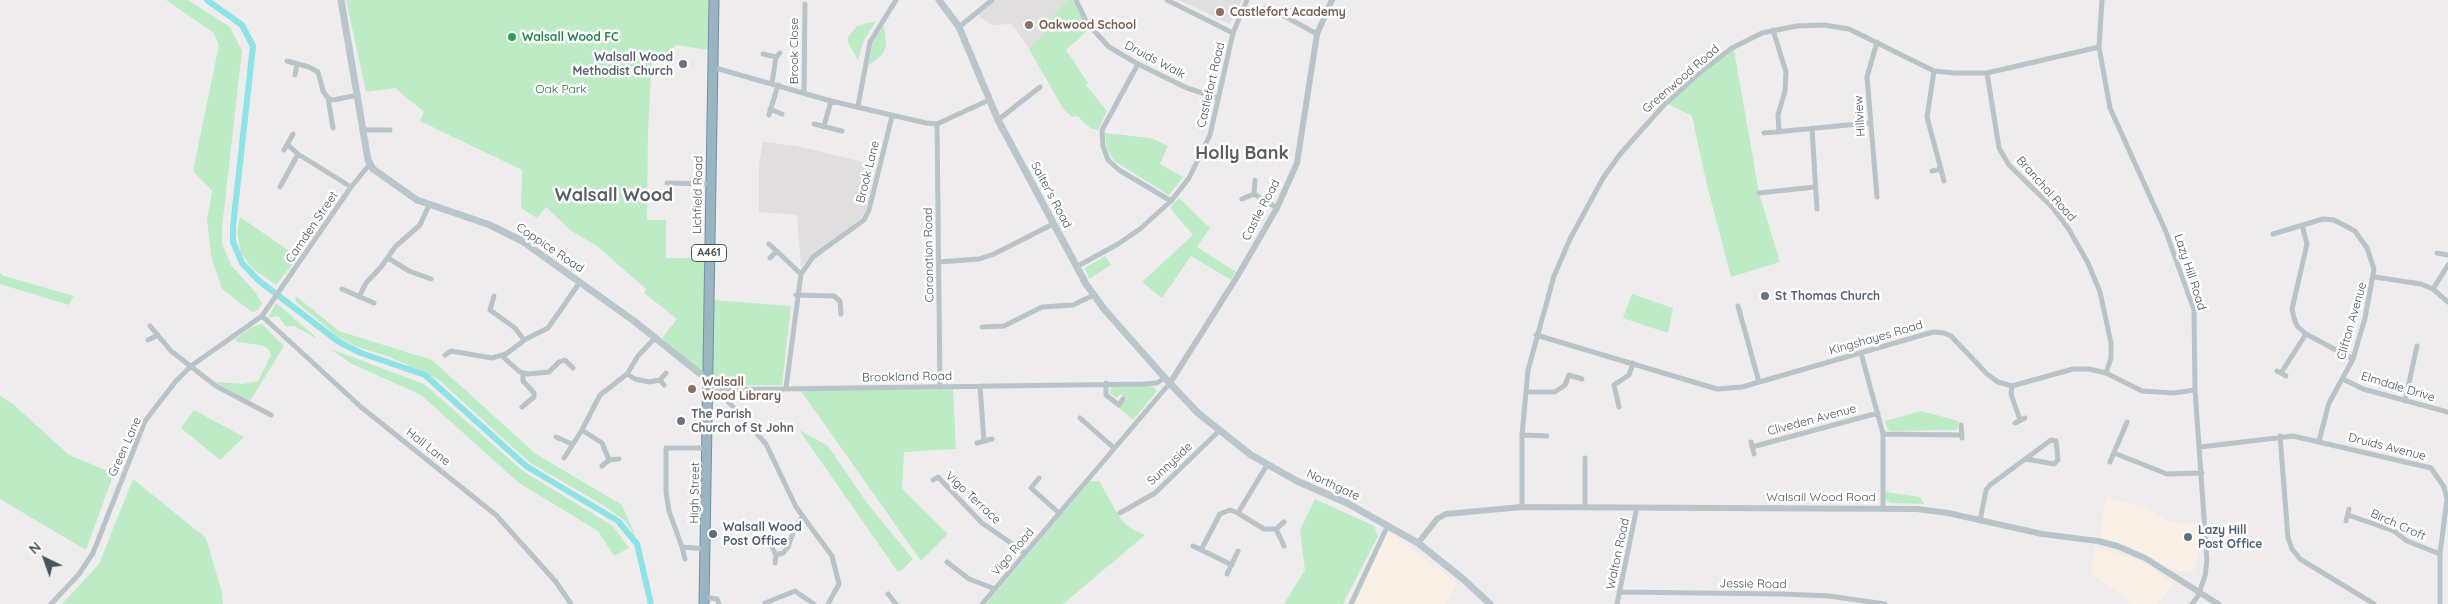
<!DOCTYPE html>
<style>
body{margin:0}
#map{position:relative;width:2448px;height:604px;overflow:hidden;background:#efeced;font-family:Quicksand,sans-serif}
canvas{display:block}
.north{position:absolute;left:20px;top:534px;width:50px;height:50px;-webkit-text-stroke:4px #fff;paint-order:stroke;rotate:318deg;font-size:14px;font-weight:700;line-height:20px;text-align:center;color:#465358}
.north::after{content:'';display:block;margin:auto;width:18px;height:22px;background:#465358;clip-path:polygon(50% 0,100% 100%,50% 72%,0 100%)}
</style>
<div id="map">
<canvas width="2448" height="604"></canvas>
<div class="north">N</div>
</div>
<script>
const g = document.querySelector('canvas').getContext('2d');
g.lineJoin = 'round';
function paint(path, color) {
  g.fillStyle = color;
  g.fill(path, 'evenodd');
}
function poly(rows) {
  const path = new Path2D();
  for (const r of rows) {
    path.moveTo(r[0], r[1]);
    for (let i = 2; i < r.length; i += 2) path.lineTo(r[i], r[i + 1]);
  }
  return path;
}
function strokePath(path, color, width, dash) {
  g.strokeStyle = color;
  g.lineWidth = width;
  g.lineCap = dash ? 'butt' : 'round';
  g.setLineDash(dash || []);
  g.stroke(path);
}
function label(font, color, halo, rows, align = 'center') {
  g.font = font + ' Quicksand,sans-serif';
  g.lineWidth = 5;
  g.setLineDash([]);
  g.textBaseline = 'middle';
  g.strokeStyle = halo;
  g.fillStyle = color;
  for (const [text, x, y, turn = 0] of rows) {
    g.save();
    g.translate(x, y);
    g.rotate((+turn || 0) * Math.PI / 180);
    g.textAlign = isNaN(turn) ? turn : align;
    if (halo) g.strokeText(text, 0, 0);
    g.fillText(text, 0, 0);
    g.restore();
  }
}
paint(poly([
 [2106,497,2148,509,2172,523,2199,524,2198,559,2193,572,2179,571,2125,544,2100,537],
 [1388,531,1457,583,1446,604,1355,604],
 [2095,547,2136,559,2174,583,2158,604,2133,604,2091,573]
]), '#faf0e6');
paint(poly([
 [995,0,1068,0,1045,24,1048,31,1029,49,1012,24,991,25,978,15],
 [1179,0,1242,0,1230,24],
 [763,142,797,146,876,165,866,209,861,218,801,266,797,215,759,212,759,165]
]), '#e0dede');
paint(poly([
 [166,0,188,0,230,27,242,51,222,227,222,243,231,265,256,293,262,304,257,311,252,312,222,289,211,256,207,220,212,191,193,171,219,45,214,33],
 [346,0,709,0,709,50,676,45,667,53,652,56,648,131,647,220,666,220,666,258,704,258,705,375,662,338,677,319,644,293,646,289,597,246,570,230,546,207,537,218,521,208,522,170,420,121,424,112,395,88,366,92],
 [1068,0,1073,0,1088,30,1066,50,1088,83,1086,85,1107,111,1098,130,1090,128,1077,116,1072,117,1064,110,1029,49,1047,31,1045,24],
 [876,21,864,40,858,60,848,43,848,37,857,26],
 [884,25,886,46,883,54,869,65,872,44],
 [1734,50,1759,193,1780,262,1731,277,1706,181,1692,116,1668,104,1704,71],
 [1105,133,1151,138,1168,146,1160,164,1183,177,1169,195,1114,161,1107,148],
 [1179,198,1210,228,1197,247,1236,272,1231,280,1191,256,1162,298,1142,282,1193,235,1170,208],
 [240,217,298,257,276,285,253,269,241,253,237,232],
 [1105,256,1111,265,1089,279,1085,268],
 [0,273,4,276,74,296,69,305,0,284],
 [1632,294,1673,308,1668,333,1623,318],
 [296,296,339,331,432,360,536,454,622,505,636,537,625,521,606,507,529,462,439,380,390,357,358,347,338,337,295,301],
 [714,300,791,306,782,385,710,386],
 [276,303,316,337,316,338,294,326,286,327,278,316,268,318],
 [262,324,284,346,250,401,215,382,243,384,258,381,271,355,268,349,261,345,237,342,235,339,252,327],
 [331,349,424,384,523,471,613,526,629,548,614,556,598,531,519,483,421,395,350,363],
 [1111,386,1150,386,1155,388,1157,391,1133,420,1119,408,1127,399,1120,394,1117,398,1110,393],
 [953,389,956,449,904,452,902,489,948,534,921,561,801,391],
 [0,396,12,403,69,455,108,471,112,479,86,550,0,499],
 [194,410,244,437,220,460,181,428],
 [1921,411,1959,421,1957,430,1890,431,1887,428,1885,421],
 [799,430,828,446,867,503,913,559,903,569,898,572],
 [133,479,206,538,222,592,223,604,62,604,99,564],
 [1090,481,1099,481,1120,518,1129,527,1145,535,1063,604,986,604],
 [1886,492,1920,497,1924,504,1890,503,1886,499],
 [1315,499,1374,526,1378,536,1343,604,1284,604,1305,570,1300,530]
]), '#bdebc6');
strokePath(poly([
 [207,0,242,25,253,46,233,226,233,242,242,263,258,280,339,342,361,353,425,375,526,466,618,521,637,544,651,604]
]), '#8de3e5', 6);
const trunk = poly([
 [704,604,714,0]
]);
strokePath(trunk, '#7293a4', 11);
strokePath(poly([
 [1076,0,1087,23,1109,47,1138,64,1187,88,1218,98],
 [1167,0,1233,33],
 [2102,0,2099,47,2110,108,2166,232,2194,310,2195,390,2207,560,2205,576,2198,596,2192,604],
 [1268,7,1317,34],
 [1243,11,1252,13,1268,7],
 [959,27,992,0],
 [1773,30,1786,72,1785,91,1778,115,1779,131],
 [1877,42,1867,77,1877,197],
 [763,54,776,57],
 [287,61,309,67,318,72,323,91,328,98,333,100,358,95],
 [1138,64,1102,130,1103,146,1108,160,1119,170,1171,201],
 [712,67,831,101,926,123,937,124,989,100],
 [1934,71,1927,117,1944,181],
 [1987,73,1999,148,2009,165,2052,207,2068,228,2088,263,2100,292,2111,343,2111,358,2106,373],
 [295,75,297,64],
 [772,83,776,57,780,53],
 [804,92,805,4],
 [328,98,333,128],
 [858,106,870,42,896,0],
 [770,109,782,114],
 [769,115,778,85],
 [998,120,1040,87],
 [814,124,842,131],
 [937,124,940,387],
 [824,126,831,101],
 [1812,128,1817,209],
 [364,130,390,130],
 [1764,133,1869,123],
 [288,145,298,154,351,187],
 [284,150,293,134],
 [1932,171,1941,169],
 [667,183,711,184],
 [280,187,298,154],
 [1759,193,1815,187],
 [1254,194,1277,208],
 [1242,199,1254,194,1255,180],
 [2302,225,2307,244,2292,309,2294,318,2297,326,2306,334,2353,359],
 [2273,234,2323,219,2334,220,2355,231,2367,248,2374,269,2365,318,2353,359,2329,403,2319,441],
 [769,244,801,274],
 [2437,253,2448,255],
 [388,258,409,271,431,279],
 [770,258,777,251],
 [939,262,979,259,994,254,1053,224],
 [1076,267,1118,244,1140,229,1171,201,1189,178,1210,135,1233,33,1247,0],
 [2375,277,2421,284,2433,289,2448,302],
 [342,289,374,303],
 [2433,289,2448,265],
 [796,295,834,296,840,301,841,314],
 [494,296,490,310,515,328,524,340],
 [359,297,366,283,381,267,395,247,420,225,429,205],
 [1738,306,1759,382],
 [262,316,361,407,496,515,556,582,571,604],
 [150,326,171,351,216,386,271,415],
 [982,327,1004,326,1042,307,1073,305,1094,295],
 [1536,335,1717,389,1742,387,1933,332,1944,333,1951,336,1987,374,1998,382,2012,386,2073,369,2089,369,2106,373,2142,391,2174,393,2195,390],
 [148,340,158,335],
 [1861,353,1883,434,1883,508],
 [445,355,451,351,492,358,506,354,526,339,548,328,580,282],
 [502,356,520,372,528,374,549,372,559,362,565,360,573,368],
 [2277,371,2286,376],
 [2281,373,2306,334],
 [627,374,635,379,649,382,660,380],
 [2343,379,2363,389,2448,412],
 [1106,383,1106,395,1119,405,1123,399],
 [664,385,660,380,666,373],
 [980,386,984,441],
 [2012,386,2011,394,2020,420],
 [786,388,801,274,813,257,864,220,869,210,892,116],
 [717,389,766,444,796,507,832,556,839,584,828,604],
 [708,390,1143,384,1157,383,1165,378],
 [1526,392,1555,392,1565,385,1569,375,1582,379],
 [2405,401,2417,346],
 [522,407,534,397,534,393,523,381,523,373],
 [1619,407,1614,385,1629,375,1633,363],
 [1080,418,1114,448],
 [2015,423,2025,418],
 [1961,425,1962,438],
 [582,430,602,443,609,460],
 [1883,434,1961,435],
 [1522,435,1547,436],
 [2280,436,2288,538,2292,549,2300,559,2374,604],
 [556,437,572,444],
 [1751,442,1754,454],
 [977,443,992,439],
 [1752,447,1878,413],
 [2200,447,2293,436,2431,468,2444,487,2447,499,2440,554,2440,604],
 [2114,453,2167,474,2202,473],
 [564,458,582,430,600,395,627,374,638,356,655,338],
 [2110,462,2127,422],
 [602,466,609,460,619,459],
 [1039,478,1031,488,1059,513],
 [933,480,938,477,982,523,1024,552],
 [1522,507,1522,435,1528,370,1554,276,1570,239,1603,178,1621,153,1664,105,1703,70,1732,48,1762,33,1797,26,1824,25,1849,29,1934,71,1955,73,1987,73,2099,47],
 [1585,507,1585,458],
 [1120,513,1155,493,1219,431],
 [1238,513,1264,529,1276,529,1284,546],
 [2348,515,2394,531,2407,541,2440,554],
 [1980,521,1986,490,1990,485,2051,440,2056,441,2058,460,2054,464,2026,459],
 [2346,521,2349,509],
 [1276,529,1284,522],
 [1193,546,1232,565],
 [682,547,685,559],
 [772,547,776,555,775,563],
 [706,549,682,547,669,511,666,492,666,448,708,448],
 [1201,550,1220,514,1230,510,1238,513,1267,465],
 [776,555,783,553,788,547,796,525,803,517],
 [947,562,969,579,995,589],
 [1227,574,1238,551],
 [1620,592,1782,594,1829,596,1885,604],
 [888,594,896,604],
 [705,597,717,599,719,604],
 [765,603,795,591,814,604],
 [51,604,79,574,93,553,145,421,176,381,191,366,262,316,351,187,370,164],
 [982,604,1170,383],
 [1351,604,1388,525],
 [1617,604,1637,507]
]), '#b9c4c8', 5);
strokePath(poly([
 [1170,383,1237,277,1277,208,1297,163,1317,34,1332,0],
 [1418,543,1437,519,1446,514,1522,507,1917,509,1948,513,2042,534,2098,541,2117,546,2145,558,2218,604]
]), '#b9c4c8', 6);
strokePath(poly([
 [341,0,368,160,373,169,417,200,490,225,522,241,634,321,708,380],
 [939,0,959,27,998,120,1086,284,1104,309,1165,378,1198,413,1251,455,1297,481,1347,503,1418,543,1462,578,1490,604]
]), '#b9c7cd', 7);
strokePath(trunk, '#9ab4c1', 9);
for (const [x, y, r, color] of [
 [1220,12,5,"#8d6e63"],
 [1029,25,5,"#8d6e63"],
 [512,37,5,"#2e9e5b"],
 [683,64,5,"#6b7280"],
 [1765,296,5,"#6b7280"],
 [692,389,5,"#8d6e63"],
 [681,421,5,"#6b7280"],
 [713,534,5,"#5c6f8a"],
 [2188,537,5,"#5c6f8a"]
]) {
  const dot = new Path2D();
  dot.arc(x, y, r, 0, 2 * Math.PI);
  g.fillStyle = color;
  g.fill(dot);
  strokePath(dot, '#fff', 2);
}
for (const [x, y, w] of [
 [709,253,35]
]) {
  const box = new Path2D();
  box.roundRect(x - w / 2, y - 8.5, w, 17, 4);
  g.fillStyle = '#fff';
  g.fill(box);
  strokePath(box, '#465358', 1);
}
label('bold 11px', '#465358', null, [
 ["A461",709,253]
]);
label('bold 12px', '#785e54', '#fff', [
 ["Castlefort Academy",1230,12],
 ["Oakwood School",1039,25],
 ["Walsall",702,382],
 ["Wood Library",702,396]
], 'left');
label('bold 12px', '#27864d', '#fff', [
 ["Walsall Wood FC",522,37]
], 'left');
label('12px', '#465358', '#fff', [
 ["Brook Close",794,51,-90],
 ["Druids Walk",1155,60,28],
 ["Greenwood Road",1681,79,-41],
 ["Castlefort Road",1211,85,-77],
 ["Hillview",1860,116,-94],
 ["Brook Lane",868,172,-76],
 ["Branchal Road",2046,189,48],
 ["Lichfield Road",698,195,-89],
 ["Salter's Road",1051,195,62],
 ["Castle Road",1261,210,-62],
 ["Camden Street",312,227,-56],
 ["Coppice Road",550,248,34],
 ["Coronation Road",929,255,-91],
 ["Lazy Hill Road",2190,272,72],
 ["Clifton Avenue",2352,321,-74],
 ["Kingshayes Road",1876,338,-16],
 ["Brookland Road",907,377,-1],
 ["Elmdale Drive",2398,387,17],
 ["Cliveden Avenue",1812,420,-15],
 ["Green Lane",125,447,-66],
 ["Hall Lane",428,447,38],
 ["Druids Avenue",2387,447,14],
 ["Sunnyside",1170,464,-43],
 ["Northgate",1333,485,25],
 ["High Street",695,493,-89],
 ["Walsall Wood Road",1821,497],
 ["Vigo Terrace",973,498,43],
 ["Birch Croft",2398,525,24],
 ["Vigo Road",1013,552,-50],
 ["Walton Road",1618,554,-78],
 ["Jessie Road",1753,584,1]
]);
label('bold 12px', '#5b616d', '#fff', [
 ["Walsall Wood",673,57,"right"],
 ["Methodist Church",673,71,"right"],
 ["St Thomas Church",1775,296],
 ["The Parish",691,414],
 ["Church of St John",691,428]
], 'left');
label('12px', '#1d7438', '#fff', [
 ["Oak Park",561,89]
]);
label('bold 12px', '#4e5e75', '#fff', [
 ["Walsall Wood",723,527],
 ["Post Office",723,541],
 ["Lazy Hill",2198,530],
 ["Post Office",2198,544]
], 'left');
label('bold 18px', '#5a5e61', '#fff', [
 ["Holly Bank",1242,154],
 ["Walsall Wood",614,196]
]);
</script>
